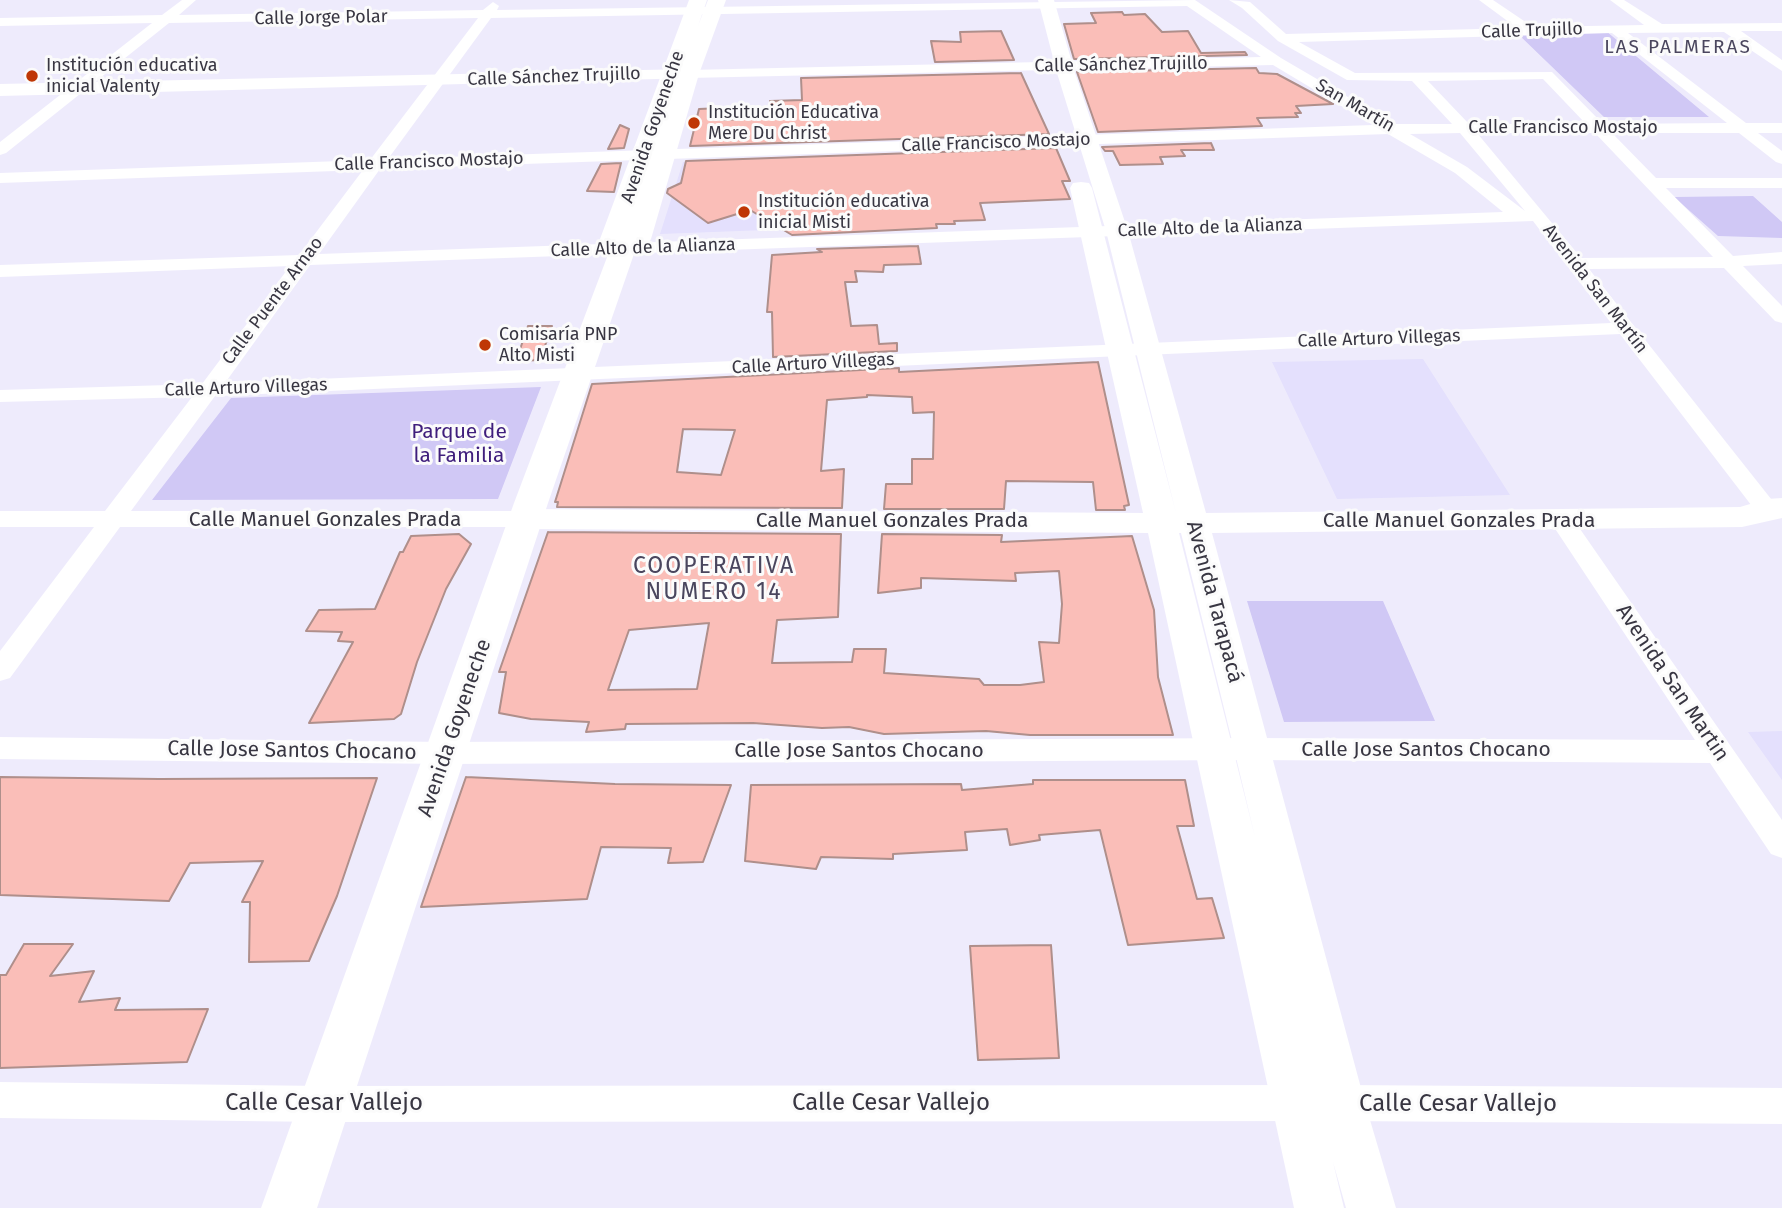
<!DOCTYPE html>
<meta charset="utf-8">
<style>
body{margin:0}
canvas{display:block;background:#eeebfc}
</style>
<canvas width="1782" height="1208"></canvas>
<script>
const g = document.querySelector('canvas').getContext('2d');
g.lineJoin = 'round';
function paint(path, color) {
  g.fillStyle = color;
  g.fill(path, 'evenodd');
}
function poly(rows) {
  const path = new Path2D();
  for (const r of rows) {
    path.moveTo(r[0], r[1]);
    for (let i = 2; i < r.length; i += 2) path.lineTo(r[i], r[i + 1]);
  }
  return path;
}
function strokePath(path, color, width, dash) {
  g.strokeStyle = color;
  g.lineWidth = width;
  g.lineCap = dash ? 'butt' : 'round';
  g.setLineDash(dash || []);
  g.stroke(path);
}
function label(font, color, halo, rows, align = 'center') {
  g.font = font + ' "Fira Sans",sans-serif';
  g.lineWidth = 6;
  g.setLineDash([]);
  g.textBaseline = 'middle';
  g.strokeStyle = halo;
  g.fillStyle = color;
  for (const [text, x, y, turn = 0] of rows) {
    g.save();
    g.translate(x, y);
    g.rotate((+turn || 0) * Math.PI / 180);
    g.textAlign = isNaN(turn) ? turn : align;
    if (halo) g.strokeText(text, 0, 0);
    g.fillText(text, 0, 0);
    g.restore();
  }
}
paint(poly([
 [745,160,819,228,660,234,683,162],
 [1423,359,1510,495,1337,499,1272,362],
 [1782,731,1782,780,1748,732]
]), '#e4e0fd');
paint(poly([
 [1606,31,1709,117,1604,117,1518,34],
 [1753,196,1782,222,1782,238,1718,236,1674,197],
 [541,387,498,499,152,500,231,398],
 [1247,601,1383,601,1435,721,1284,722]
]), '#d0c8f5');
const building = poly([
 [1122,12,1124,15,1145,14,1162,32,1188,31,1201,53,1245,52,1247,55,1074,59,1064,24,1096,23,1091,13,1122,12],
 [1001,31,1014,60,935,62,931,41,961,42,960,32,1001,31],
 [1256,68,1259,73,1277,74,1333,104,1296,106,1301,113,1295,113,1298,117,1257,118,1262,126,1098,132,1077,72,1256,68],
 [1021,73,1049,134,690,146,699,109,721,108,720,120,771,118,770,101,802,100,801,78,1021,73],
 [620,125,629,129,624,148,608,149,620,125],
 [1211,143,1214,150,1181,150,1185,156,1160,157,1163,164,1120,165,1113,151,1105,151,1102,147,1211,143],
 [1056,148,1070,181,1062,181,1070,199,980,203,985,220,954,221,955,224,936,224,937,228,792,235,750,210,708,223,667,193,668,189,681,183,686,161,1056,148],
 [621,163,614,192,587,191,601,164,621,163],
 [918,246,921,264,884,265,883,272,855,271,857,282,845,282,851,326,877,325,879,344,897,343,897,351,773,357,772,312,767,312,772,255,822,252,817,249,918,246],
 [528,326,552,326,540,360,516,361,528,326],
 [1098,362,1129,505,1124,506,1125,510,1096,510,1093,482,1006,481,1004,509,884,509,886,484,912,484,912,459,933,459,934,412,913,413,912,397,867,395,867,397,827,400,821,471,844,469,842,508,557,507,558,502,555,502,592,384,899,368,899,372,1098,362],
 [683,429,735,430,721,475,677,472,683,429],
 [548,532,841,534,838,617,777,620,772,663,852,662,854,649,886,649,884,673,979,679,984,685,1020,685,1044,682,1039,642,1059,643,1062,604,1059,571,1015,573,1016,581,921,578,921,588,878,593,882,534,1002,535,1001,542,1132,536,1154,610,1158,677,1173,735,1030,735,986,731,884,734,849,727,822,728,753,723,626,724,625,729,586,732,589,722,531,719,499,713,506,672,499,672,548,532],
 [709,623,697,689,608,690,629,630,709,623],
 [459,534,471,544,446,589,417,662,401,714,394,719,309,723,353,642,338,641,342,632,306,631,319,610,375,609,400,552,403,552,411,536,459,534],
 [0,777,159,779,377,778,337,896,309,961,249,962,250,902,242,902,263,861,190,863,169,901,0,895,0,777],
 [466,777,615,784,731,785,703,862,668,863,671,848,601,847,587,899,421,907,466,777],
 [1033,780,1185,780,1194,826,1177,826,1197,899,1212,898,1224,938,1128,945,1100,830,1039,835,1040,840,1010,845,1007,829,965,832,967,850,893,854,893,859,821,857,816,869,745,861,751,785,961,784,962,790,1033,784,1033,780],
 [24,944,73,944,50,976,94,971,79,1002,120,998,115,1010,208,1009,187,1062,0,1068,0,975,6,975,24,944],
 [1051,945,1059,1058,978,1060,970,946,1051,945]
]);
paint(building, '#fabeb8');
strokePath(building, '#af8f8b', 2);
paint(poly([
 [182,0,196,0,179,15,483,10,493,2,499,6,497,10,1195,0,1281,58,1394,124,1452,124,1412,81,1347,80,1278,41,1242,8,1229,0,1250,2,1286,34,1517,28,1479,0,1493,0,1533,27,1644,25,1610,0,1624,0,1662,24,1782,23,1782,31,1741,31,1782,60,1782,71,1724,32,1628,33,1746,123,1782,123,1782,133,1758,133,1782,151,1782,164,1776,162,1739,133,1612,133,1656,178,1782,178,1782,188,1666,188,1733,256,1782,252,1782,264,1743,266,1782,306,1782,323,1775,321,1724,268,1589,269,1779,509,1776,514,1767,517,1758,514,1620,334,215,396,131,511,526,511,535,514,538,519,535,524,526,527,120,527,10,678,0,681,0,651,94,527,0,527,0,511,105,511,192,397,0,402,0,390,202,384,290,266,0,277,0,265,299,255,363,170,0,183,0,173,370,160,478,18,169,23,6,153,0,155,0,142,152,23,0,26,0,18,162,15,182,0],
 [1187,6,1261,57,689,70,682,74,689,78,1273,65,1373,125,388,159,491,18,1187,6],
 [1612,33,1727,123,1603,124,1552,72,1355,73,1299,42,1612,33],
 [1543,79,1586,124,1469,124,1428,81,1543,79],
 [1460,133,1525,211,1467,167,1410,134,1460,133],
 [1477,133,1595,133,1713,257,1581,258,1477,133],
 [1388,134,1455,173,1503,212,319,254,380,169,1388,134],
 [1533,221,1611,323,225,383,310,265,1533,221],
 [1562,513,1571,516,1782,820,1782,858,1771,854,1710,763,1253,760,446,764,0,759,0,737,446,742,1253,738,1695,740,1550,521,1553,516,1562,513],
 [0,1082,323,1086,1341,1085,1782,1088,1782,1124,1341,1121,323,1122,0,1118,0,1082]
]), '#fff');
paint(poly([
 [1038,0,1054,0,1075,73,1128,231,1206,513,1740,507,1767,499,1782,498,1782,518,1742,527,1212,533,1365,1103,1396,1208,1346,1208,1333,1162,1344,1208,1294,1208,1148,533,526,529,515,526,511,519,515,512,526,509,1143,513,1070,188,1073,183,1081,182,1089,183,1092,188,1176,513,1106,231,1057,73,1038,0],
 [1179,533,1181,533,1234,749,1255,837,1179,533],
 [689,69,695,70,698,74,695,78,0,96,0,84,689,69]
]), '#fff');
paint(poly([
 [689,0,707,0,698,26,708,0,726,0,699,74,651,239,643,250,634,254,548,503,317,1208,261,1208,514,503,609,252,600,245,600,239,689,0]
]), '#fff');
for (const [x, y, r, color] of [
 [32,76,7,"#bf3705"],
 [694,123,7,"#bf3705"],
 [744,212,7,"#bf3705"],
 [485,345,7,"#bf3705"]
]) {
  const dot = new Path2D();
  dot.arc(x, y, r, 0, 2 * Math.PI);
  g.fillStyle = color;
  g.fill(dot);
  strokePath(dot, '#fbfbfb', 2.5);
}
label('18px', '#383642', '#fbfbfb', [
 ["Calle Jorge Polar",321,18,-1],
 ["Calle Trujillo",1532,31,-2],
 ["Calle Sánchez Trujillo",1121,65,-1],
 ["Calle Sánchez Trujillo",554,77,-2],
 ["San Martín",1355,106,30],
 ["Avenida Goyeneche",653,127,-71],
 ["Calle Francisco Mostajo",1563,128],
 ["Calle Francisco Mostajo",996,143,-2],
 ["Calle Francisco Mostajo",429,162,-2],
 ["Calle Alto de la Alianza",1210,228,-2],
 ["Calle Alto de la Alianza",643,248,-2],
 ["Avenida San Martín",1595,289,52],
 ["Calle Puente Arnao",273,301,-53],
 ["Calle Arturo Villegas",1379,339,-2],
 ["Calle Arturo Villegas",813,364,-3],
 ["Calle Arturo Villegas",246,388,-2]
]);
label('18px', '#383642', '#fbfbfb', [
 ["Institución educativa",46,66],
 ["inicial Valenty",46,87],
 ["Institución Educativa",708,113],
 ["Mere Du Christ",708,134],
 ["Institución educativa",758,202],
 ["inicial Misti",758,223],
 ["Comisaría PNP",499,335],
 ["Alto Misti",499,356]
], 'left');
g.letterSpacing = '2px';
label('19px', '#4a465e', '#fbfbfb', [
 ["LAS PALMERAS",1678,48]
]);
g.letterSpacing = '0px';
label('21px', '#3f1e7c', '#fbfbfb', [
 ["Parque de",459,432],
 ["la Familia",459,456]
]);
label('21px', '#383642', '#fbfbfb', [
 ["Calle Manuel Gonzales Prada",325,520],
 ["Calle Manuel Gonzales Prada",892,521],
 ["Calle Manuel Gonzales Prada",1459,521],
 ["Avenida Tarapacá",1214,602,75],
 ["Avenida San Martin",1672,683,56],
 ["Avenida Goyeneche",455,728,-71],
 ["Calle Jose Santos Chocano",1426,750],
 ["Calle Jose Santos Chocano",292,751,1],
 ["Calle Jose Santos Chocano",859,751]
]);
g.letterSpacing = '2px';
label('23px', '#4a465e', '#fbfbfb', [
 ["COOPERATIVA",714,567],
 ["NUMERO 14",714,593]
]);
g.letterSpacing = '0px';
label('24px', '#383642', '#fbfbfb', [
 ["Calle Cesar Vallejo",324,1103],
 ["Calle Cesar Vallejo",891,1103],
 ["Calle Cesar Vallejo",1458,1104]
]);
</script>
